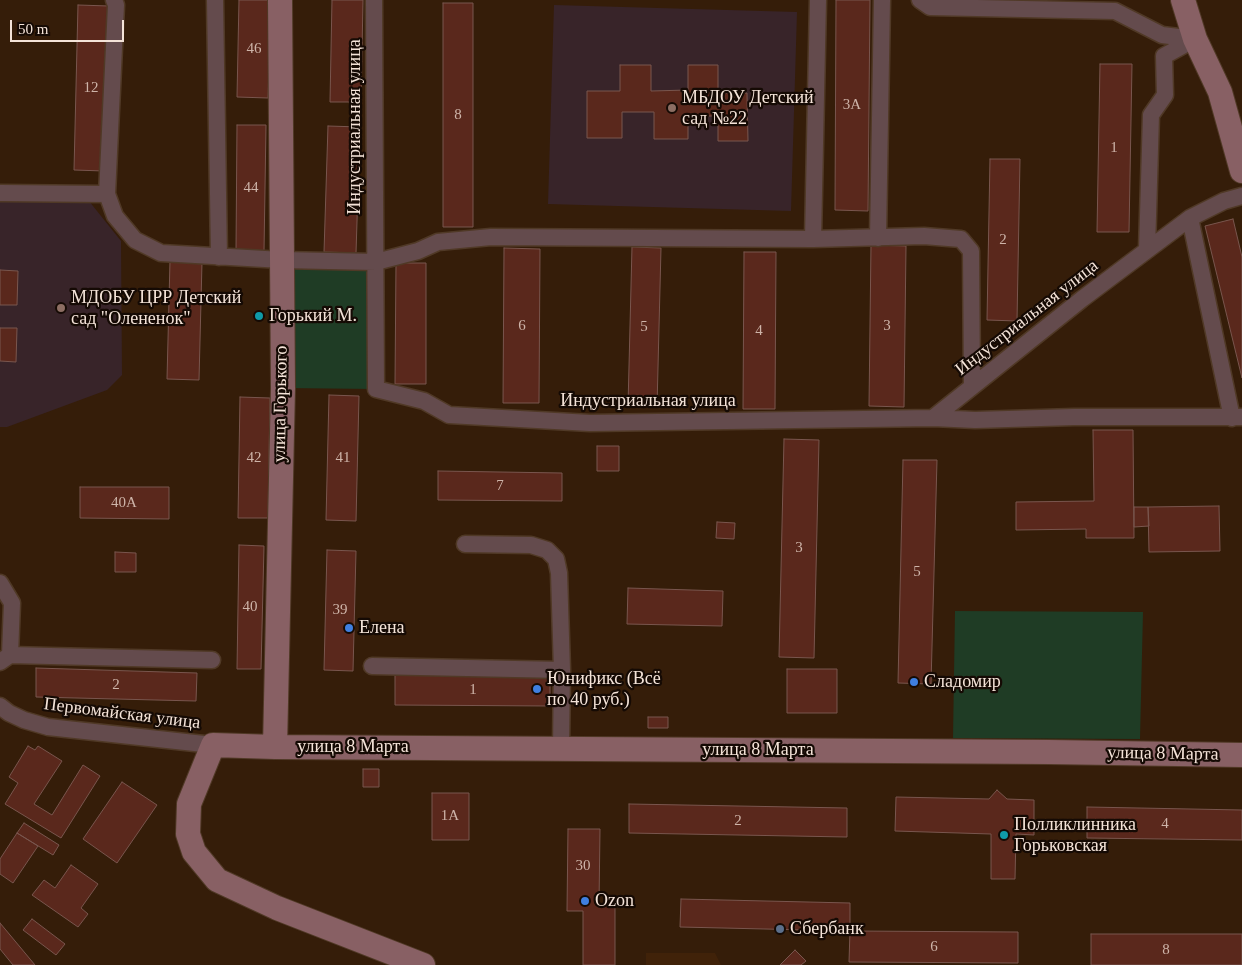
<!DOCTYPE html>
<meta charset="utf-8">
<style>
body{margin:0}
#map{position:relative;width:1242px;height:965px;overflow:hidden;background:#351d09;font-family:Georgia,serif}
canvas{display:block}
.scale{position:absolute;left:10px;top:20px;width:114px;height:22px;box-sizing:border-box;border:2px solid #f4e3d8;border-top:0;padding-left:6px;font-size:15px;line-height:18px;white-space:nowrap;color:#f4e3d8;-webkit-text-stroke:4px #150a04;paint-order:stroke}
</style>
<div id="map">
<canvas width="1242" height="965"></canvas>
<div class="scale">50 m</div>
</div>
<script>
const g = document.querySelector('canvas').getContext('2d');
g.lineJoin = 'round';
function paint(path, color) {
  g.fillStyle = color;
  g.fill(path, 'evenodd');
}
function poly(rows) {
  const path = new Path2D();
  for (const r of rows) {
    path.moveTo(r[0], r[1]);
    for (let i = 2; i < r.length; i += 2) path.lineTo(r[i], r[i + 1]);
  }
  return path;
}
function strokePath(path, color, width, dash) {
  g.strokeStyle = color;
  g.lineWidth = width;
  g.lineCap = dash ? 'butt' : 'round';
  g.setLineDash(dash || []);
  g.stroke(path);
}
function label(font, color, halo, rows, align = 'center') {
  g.font = font + ' Georgia,serif';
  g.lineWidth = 4.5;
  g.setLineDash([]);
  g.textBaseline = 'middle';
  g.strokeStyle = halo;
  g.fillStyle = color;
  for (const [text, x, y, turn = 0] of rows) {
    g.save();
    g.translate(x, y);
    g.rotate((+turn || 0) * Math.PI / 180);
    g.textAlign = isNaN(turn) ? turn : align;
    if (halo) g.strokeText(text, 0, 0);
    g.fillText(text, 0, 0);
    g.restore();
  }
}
paint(poly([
 [646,953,715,953,721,965,646,965]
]), '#402209');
paint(poly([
 [554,5,797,12,791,211,548,204],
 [0,201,89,201,121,241,122,375,107,390,7,427,0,427]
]), '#382429');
paint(poly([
 [282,260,376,262,376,389,283,388],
 [955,611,1143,612,1140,739,953,738]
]), '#1f3c25');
const building = poly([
 [239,0,271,0,268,98,237,97,239,0],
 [332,0,363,0,361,102,330,102,332,0],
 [836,0,870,0,868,211,835,210,836,0],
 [443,3,473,3,473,227,443,227,443,3],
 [78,5,109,6,104,171,74,170,78,5],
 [1100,64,1132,64,1129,232,1097,232,1100,64],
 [620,65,651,65,651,91,688,90,688,65,718,65,718,93,747,93,748,141,718,141,718,116,688,116,688,139,654,139,654,112,622,112,622,138,587,138,587,91,620,91,620,65],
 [237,125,266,125,264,251,236,251,237,125],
 [328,126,360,127,356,253,324,252,328,126],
 [990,159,1020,159,1017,321,987,320,990,159],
 [1233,219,1242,257,1242,378,1205,226,1233,219],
 [871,245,906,246,904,407,869,406,871,245],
 [632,247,661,248,657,407,628,406,632,247],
 [504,248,540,249,539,403,503,403,504,248],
 [744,252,776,252,775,409,743,409,744,252],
 [170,261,202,262,199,380,167,379,170,261],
 [396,263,426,263,426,384,395,384,396,263],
 [0,270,18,271,17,305,0,305,0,270],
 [0,328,17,328,16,362,0,361,0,328],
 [329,395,359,396,356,521,326,520,329,395],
 [240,397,270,398,268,518,238,518,240,397],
 [1093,430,1133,430,1134,538,1086,538,1086,529,1016,530,1016,502,1094,501,1093,430],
 [784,439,819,440,814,658,779,657,784,439],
 [597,446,619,446,619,471,597,471,597,446],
 [903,460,937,460,931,684,898,683,903,460],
 [438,471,562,473,562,501,438,500,438,471],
 [80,487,169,487,169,519,80,518,80,487],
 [1219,506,1220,551,1149,552,1148,507,1219,506],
 [1134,507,1148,507,1149,526,1134,527,1134,507],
 [717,522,735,523,734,539,716,538,717,522],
 [239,545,264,546,261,669,237,669,239,545],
 [327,550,356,551,353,671,324,670,327,550],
 [115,552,136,553,136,572,115,572,115,552],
 [628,588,723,591,722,626,627,624,628,588],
 [36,668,197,673,196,701,36,697,36,668],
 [787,669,837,669,837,713,787,713,787,669],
 [395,675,550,676,550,706,395,705,395,675],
 [648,717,668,717,668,728,648,728,648,717],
 [28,746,35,750,38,746,62,761,34,804,52,815,83,765,100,776,61,838,5,804,18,783,9,777,28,746],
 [363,769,379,769,379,787,363,787,363,769],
 [122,782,157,805,117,863,83,839,122,782],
 [997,790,1007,799,1034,800,1034,835,1016,834,1015,879,991,879,991,834,895,831,896,797,989,799,997,790],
 [432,793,469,793,469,840,432,840,432,793],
 [629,804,847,808,847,837,629,833,629,804],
 [1087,807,1242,810,1242,840,1087,838,1087,807],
 [24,823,59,845,53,855,17,833,24,823],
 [568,829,600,829,599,904,615,904,615,965,583,965,583,911,567,911,568,829],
 [17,833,38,846,13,883,0,874,0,859,17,833],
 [71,865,98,884,81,908,88,914,78,927,32,895,44,880,55,888,71,865],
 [681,899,850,903,850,931,680,927,681,899],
 [32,919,65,944,56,955,23,930,32,919],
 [0,923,35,965,13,965,0,949,0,923],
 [850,931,1018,932,1018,963,849,962,850,931],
 [1091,934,1242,934,1242,965,1091,965,1091,934],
 [795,950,806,961,801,965,780,965,795,950]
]);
paint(building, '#5a281c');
strokePath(building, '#79564e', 1);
const street = poly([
 [215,0,219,257],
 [374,0,376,389,424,401,449,415,590,423,933,418,1082,299,1190,218,1224,201,1242,196],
 [920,0,930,7,1115,11,1162,35,1195,39],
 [0,193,107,194,115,216,135,240,161,253,282,260,376,262,418,251,438,242,491,237,813,239,924,236,961,239,971,251,972,386],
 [107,194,116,5,114,0],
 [1190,218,1232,418],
 [878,238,882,0],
 [813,239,818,0],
 [1147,249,1151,115,1165,95,1164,56,1195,39],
 [933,418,975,420,1074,417,1242,417],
 [465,544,531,545,547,550,556,559,559,573,562,670,561,748],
 [0,583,12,603,10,655],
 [0,662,10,655,212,660],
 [372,666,562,670],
 [0,706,9,713,24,720,48,727,213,745]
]);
const secondary = poly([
 [1183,0,1195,39,1220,92,1242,171],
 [275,747,283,388,280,0],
 [423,965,277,908,217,880,194,852,188,834,189,804,213,745,275,747,1048,752,1242,755]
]);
strokePath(street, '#503926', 19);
strokePath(secondary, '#503926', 26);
strokePath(street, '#644b4d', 16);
strokePath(secondary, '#886064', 24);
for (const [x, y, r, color] of [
 [672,108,5,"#8d6e63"],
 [61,308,5,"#8d6e63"],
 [259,316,5,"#0f9aa8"],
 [349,628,5,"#3f7fe0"],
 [914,682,5,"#3f7fe0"],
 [537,689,5,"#3f7fe0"],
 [1004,835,5,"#0f9aa8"],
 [585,901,5,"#3f7fe0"],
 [780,929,5,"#5c6f8a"]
]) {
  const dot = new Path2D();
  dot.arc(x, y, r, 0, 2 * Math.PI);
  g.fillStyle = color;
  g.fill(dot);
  strokePath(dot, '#150a04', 2);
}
label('15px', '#ceb4a9', null, [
 ["46",254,49],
 ["12",91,88],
 ["3А",852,105],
 ["8",458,115],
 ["1",1114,148],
 ["44",251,188],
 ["2",1003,240],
 ["6",522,326],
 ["3",887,326],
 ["5",644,327],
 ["4",759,331],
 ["42",254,458],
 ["41",343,458],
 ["7",500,486],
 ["40А",124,503],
 ["3",799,548],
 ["5",917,572],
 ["40",250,607],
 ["39",340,610],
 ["2",116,685],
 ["1",473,690],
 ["1А",450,816],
 ["2",738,821],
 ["4",1165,824],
 ["30",583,866],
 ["6",934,947],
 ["8",1166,950]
]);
label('18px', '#f4e3d8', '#150a04', [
 ["МБДОУ Детский",682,98],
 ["сад №22",682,119],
 ["МДОБУ ЦРР Детский",71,298],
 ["сад \"Олененок\"",71,319],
 ["Горький М.",269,316],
 ["Елена",359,628],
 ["Юнификс (Всё",547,679],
 ["по 40 руб.)",547,700],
 ["Сладомир",924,682],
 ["Полликлинника",1014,825],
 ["Горьковская",1014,846],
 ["Ozon",595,901],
 ["Сбербанк",790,929]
], 'left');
label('18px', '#f4e3d8', '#150a04', [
 ["Индустриальная улица",355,127,-90],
 ["Индустриальная улица",1027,318,-38],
 ["Индустриальная улица",648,401],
 ["улица Горького",281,404,-89],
 ["Первомайская улица",122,714,7],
 ["улица 8 Марта",353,747],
 ["улица 8 Марта",758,750],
 ["улица 8 Марта",1163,754,1]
]);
</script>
